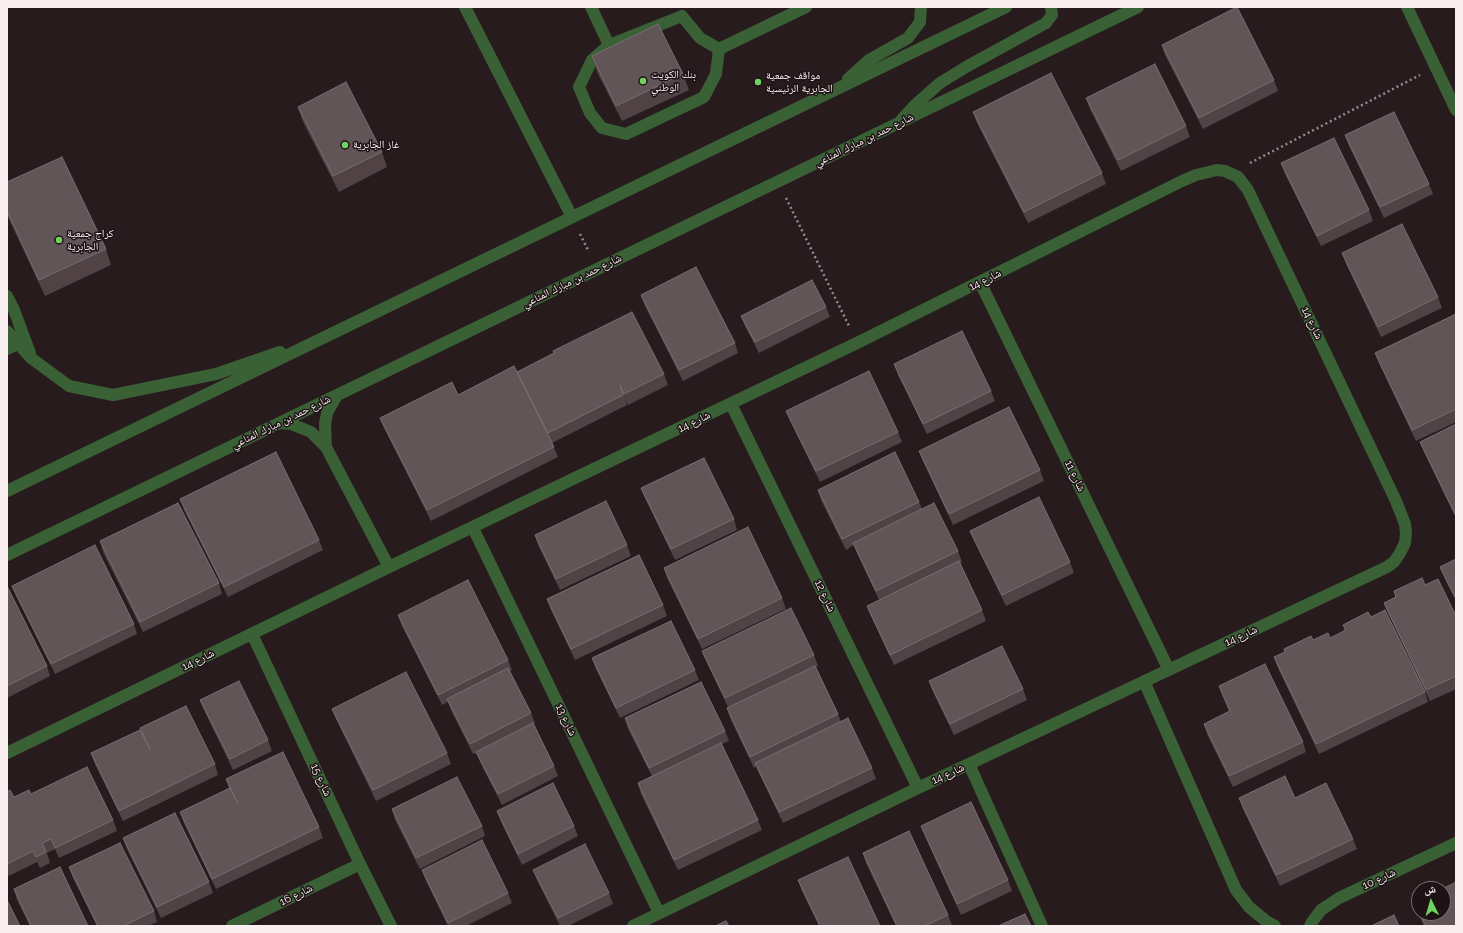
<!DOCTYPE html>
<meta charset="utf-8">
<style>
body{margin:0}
#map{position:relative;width:1463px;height:933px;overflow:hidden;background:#281b1e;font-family:Raleway,"Noto Naskh Arabic",sans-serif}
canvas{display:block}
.frame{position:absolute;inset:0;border:8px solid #faf0f2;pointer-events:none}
.north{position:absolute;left:1411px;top:881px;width:40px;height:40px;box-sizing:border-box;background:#1e1215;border:1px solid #766b6d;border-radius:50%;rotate:355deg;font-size:11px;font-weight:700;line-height:16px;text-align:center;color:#faf0f2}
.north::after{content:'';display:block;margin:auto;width:14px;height:18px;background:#6ed361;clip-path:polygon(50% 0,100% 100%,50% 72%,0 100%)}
</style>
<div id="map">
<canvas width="1463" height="933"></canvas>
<div class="frame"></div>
<div class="north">ش</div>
</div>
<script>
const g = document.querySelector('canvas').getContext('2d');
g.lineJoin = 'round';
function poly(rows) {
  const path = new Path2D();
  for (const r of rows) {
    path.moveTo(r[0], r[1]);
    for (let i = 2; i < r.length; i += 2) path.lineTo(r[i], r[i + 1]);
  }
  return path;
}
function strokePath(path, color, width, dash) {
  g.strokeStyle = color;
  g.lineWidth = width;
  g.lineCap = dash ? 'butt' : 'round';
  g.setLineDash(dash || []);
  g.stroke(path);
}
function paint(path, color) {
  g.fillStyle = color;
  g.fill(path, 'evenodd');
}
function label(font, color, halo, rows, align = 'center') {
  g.font = font + ' Raleway,"Noto Naskh Arabic",sans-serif';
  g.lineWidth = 3;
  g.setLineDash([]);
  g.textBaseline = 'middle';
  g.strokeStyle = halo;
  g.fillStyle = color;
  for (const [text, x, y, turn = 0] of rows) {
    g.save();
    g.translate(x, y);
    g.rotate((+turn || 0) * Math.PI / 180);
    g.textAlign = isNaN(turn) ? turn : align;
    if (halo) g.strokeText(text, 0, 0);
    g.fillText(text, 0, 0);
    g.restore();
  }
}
strokePath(poly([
 [1250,163,1420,75],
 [786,198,849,326],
 [580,234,589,252]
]), '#968b8d', 2.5, [2, 3]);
strokePath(poly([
 [465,7,572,217],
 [591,7,609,45],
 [1407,7,1456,110],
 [682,16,700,38,719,49,716,74,704,97,626,134,602,128,590,113,579,87,592,60,609,45,682,16],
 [719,49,806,7],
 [848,79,869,60,908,38,920,22,921,7],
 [902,119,915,105,940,83,966,67,1046,23,1052,15,1051,7],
 [980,282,1169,670],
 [7,296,14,310,30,353],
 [7,331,31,358,69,386,113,395,216,374,280,352],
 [7,349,18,344],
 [731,404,918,788],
 [280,423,291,424,311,432,326,447,389,567],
 [326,447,325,424,327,413,337,395],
 [7,491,1006,7],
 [473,528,659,913],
 [7,555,1138,7],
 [252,634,360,864,391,926],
 [1144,681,1236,890,1249,907,1266,921,1275,926],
 [7,753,389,567,857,343,1182,181,1196,175,1217,170,1225,171,1238,177,1248,190,1396,501,1405,524,1406,533,1405,543,1400,553,1394,562,1387,567,918,788,633,926],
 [969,764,1042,926],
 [232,926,360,864],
 [1310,926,1312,922,1321,910,1339,898,1456,843]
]), '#3a6035', 12);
paint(poly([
 [1162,45,1274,80,1278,91,1203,129,1165,55],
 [592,56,683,74,689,90,622,121,597,72],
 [1086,98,1186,126,1190,137,1121,171,1090,109],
 [298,107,382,152,387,167,339,192,303,122],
 [973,112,1102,173,1106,184,1028,223,977,123],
 [1345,135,1429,184,1433,194,1384,218,1349,146],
 [1281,163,1369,210,1373,221,1321,246,1285,174],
 [7,182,106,249,111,265,45,296,7,215],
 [1342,253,1438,297,1442,308,1381,337,1346,264],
 [641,295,735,343,738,353,683,381,645,306],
 [826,307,830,317,759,353,745,326,741,316],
 [1456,314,1456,422,1416,441,1379,363,1375,353],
 [894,364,991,391,995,401,927,434,898,375],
 [517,372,664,374,668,385,628,405,625,399,627,405,552,443,558,457,431,521,384,428,380,418,458,395,520,380],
 [786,411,898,432,902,442,820,482,790,421],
 [1456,424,1456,518,1424,452,1420,442],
 [919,451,1040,470,1044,481,953,525,923,461],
 [641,488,734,519,737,530,675,560,645,498],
 [818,490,919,502,922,509,958,551,962,562,960,563,982,610,986,621,894,665,871,616,867,606,879,600,857,553,854,545,846,550,821,500],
 [180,499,319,540,323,550,228,597,184,510],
 [970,531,1070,562,1074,573,1006,606,974,541],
 [535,535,627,545,631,556,560,590,538,545],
 [100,541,219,583,222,594,143,632,103,552],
 [1456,559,1456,601,1444,577,1440,567],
 [664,568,782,598,786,609,702,649,667,578],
 [1425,585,1456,616,1456,689,1430,701,1388,613,1384,603,1396,597,1394,591],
 [7,586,47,666,50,676,7,698],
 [12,586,134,624,137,634,55,674,16,596],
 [547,599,663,605,667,616,575,660,551,610],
 [398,615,508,660,512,670,510,671,531,713,535,723,534,724,554,766,558,776,502,805,480,762,477,753,473,754,451,710,448,702,442,705,402,626],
 [1371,617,1425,692,1428,702,1319,754,1278,668,1274,657,1313,640,1330,638,1345,631,1343,625],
 [702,651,814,655,818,666,816,667,838,714,841,722,872,768,876,779,783,823,759,773,756,766,754,768,730,718,727,708,728,707,706,661],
 [592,658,695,670,699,680,620,718,596,669],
 [929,681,1023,689,1027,700,954,735,933,692],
 [1219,686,1303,742,1306,752,1233,787,1207,734,1204,724,1229,711,1223,697],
 [200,700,268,740,272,751,233,770,204,710],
 [332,709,447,753,451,764,376,801,336,719],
 [625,718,725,731,729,741,722,744,758,820,762,830,678,870,641,794,638,783,652,776,628,729],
 [140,728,215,764,218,775,123,821,95,764,91,753,142,735],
 [226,779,319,827,323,838,216,889,184,823,180,812,229,788],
 [7,792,14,797,31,794,113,820,117,831,59,858,55,849,47,853,50,863,40,868,37,862,9,876,7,872],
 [1239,798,1295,798,1353,839,1357,849,1280,886,1243,809],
 [392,809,482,826,485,836,420,869,395,820],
 [497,811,574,826,578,836,522,865,501,822],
 [921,826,1008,880,1012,891,961,915,925,836],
 [123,838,209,882,213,893,161,918,127,849],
 [863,853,948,915,952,925,951,926,896,926,866,863],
 [69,867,154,911,157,922,148,926,97,926,73,878],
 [422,870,508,893,512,903,466,926,448,926,426,881],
 [533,870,609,893,613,904,568,926,560,926,537,880],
 [798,880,880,926,819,926,802,891],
 [14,889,88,926,30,926,17,900],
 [1419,900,1419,913,1443,913,1456,926,1424,926,1418,913,1414,902]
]), '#504245');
const building = poly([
 [1237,7,1274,80,1199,118,1162,45,1237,7],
 [658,24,683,74,616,106,592,56,658,24],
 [1155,64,1186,126,1118,160,1086,98,1155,64],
 [1051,73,1102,173,1024,212,973,112,1051,73],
 [346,82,382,152,333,176,298,107,346,82],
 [1394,112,1429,184,1380,207,1345,135,1394,112],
 [1334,138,1369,210,1317,236,1281,163,1334,138],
 [62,157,106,249,39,280,7,211,7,182,62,157],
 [1402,224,1438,297,1378,327,1342,253,1402,224],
 [696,267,735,343,679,370,641,295,696,267],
 [812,280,826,307,755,342,741,316,812,280],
 [632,312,664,374,624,394,620,385,623,395,548,433,517,372,554,353,553,351,632,312],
 [1456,314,1456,409,1412,430,1375,353,1456,314],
 [962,331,991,391,923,424,894,364,962,331],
 [514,366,554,447,427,510,380,418,452,382,458,395,514,366],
 [869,371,898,432,816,471,786,411,869,371],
 [1009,407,1040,470,949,514,919,451,1009,407],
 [1456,424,1456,516,1420,442,1456,424],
 [276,452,319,540,224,587,180,499,276,452],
 [895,452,919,502,842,539,818,490,895,452],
 [704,458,734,519,671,549,641,488,704,458],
 [1039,497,1070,562,1002,595,970,531,1039,497],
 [606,501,627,545,556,579,535,535,606,501],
 [178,503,219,583,140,622,100,541,178,503],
 [934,503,958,551,876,591,853,543,934,503],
 [748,527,782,598,698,639,664,568,748,527],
 [95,545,134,624,51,664,12,586,95,545],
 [639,555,663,605,571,649,547,599,639,555],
 [1456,559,1456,599,1440,567,1456,559],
 [959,561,982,610,890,655,867,606,959,561],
 [1422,578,1425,585,1438,579,1456,616,1456,676,1426,690,1384,603,1396,597,1394,591,1422,578],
 [468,580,508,660,438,695,398,615,468,580],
 [7,586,47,666,7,686,7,586],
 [791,608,814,655,725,698,702,651,791,608],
 [1385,610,1425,692,1316,744,1274,657,1285,652,1284,649,1311,636,1313,640,1328,633,1330,638,1346,630,1343,625,1368,612,1371,617,1385,610],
 [671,621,695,670,616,708,592,658,671,621],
 [1002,646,1023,689,950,724,929,681,1002,646],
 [1265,664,1303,742,1229,776,1204,724,1230,711,1219,686,1265,664],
 [815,666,838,714,750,757,727,708,815,666],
 [508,668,531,713,470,744,447,699,508,668],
 [406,672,447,753,373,790,332,709,406,672],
 [239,681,268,740,230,759,200,700,239,681],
 [701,682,725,731,649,768,625,718,701,682],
 [186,706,215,764,119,811,91,753,140,730,150,749,140,728,186,706],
 [848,718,872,768,779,812,755,763,848,718],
 [533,723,554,766,498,794,476,752,533,723],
 [721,743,758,820,674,860,638,783,721,743],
 [283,752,319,827,212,879,180,812,230,788,238,804,226,779,283,752],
 [87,767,113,820,55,848,51,839,42,843,46,852,36,857,33,851,7,864,7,792,10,790,14,797,29,790,31,794,87,767],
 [1285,776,1295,798,1326,783,1353,839,1276,875,1239,798,1285,776],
 [457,777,482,826,416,858,392,809,457,777],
 [553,783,574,826,518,854,497,811,553,783],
 [971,802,1008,880,957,904,921,826,971,802],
 [175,813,209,882,157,907,123,838,175,813],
 [909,831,948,915,924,926,897,926,863,853,909,831],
 [482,840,508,893,448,923,422,870,482,840],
 [120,843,154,911,123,926,98,926,69,867,120,843],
 [585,844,609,893,558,918,533,870,585,844],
 [848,857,880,926,820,926,798,880,848,857],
 [60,867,88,926,31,926,14,889,60,867],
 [1456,882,1456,926,1426,926,1419,913,1443,913,1443,889,1442,889,1456,882],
 [7,900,20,926,7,926,7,900],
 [1419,900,1419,912,1414,902,1419,900],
 [1025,914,1031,926,998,926,1025,914],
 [1394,915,1399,926,1371,926,1394,915],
 [726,921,729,926,715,926,726,921]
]);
paint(building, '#625558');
strokePath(building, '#7a6d70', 1);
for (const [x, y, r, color] of [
 [643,81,4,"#6ed361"],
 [758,82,4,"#6ed361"],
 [345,145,4,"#6ed361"],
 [59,240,4,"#6ed361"]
]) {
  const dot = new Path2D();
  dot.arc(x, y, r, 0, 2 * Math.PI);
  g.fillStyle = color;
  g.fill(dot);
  strokePath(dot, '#1e1215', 1.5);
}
label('11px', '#faf0f2', '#1e1215', [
 ["بنك الكويت",651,75],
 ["الوطني",651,88],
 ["مواقف جمعية",766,76],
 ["الجابرية الرئيسية",766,89],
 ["غاز الجابرية",353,145],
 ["كراج جمعية",67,234],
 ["الجابرية",67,247]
], 'left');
label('11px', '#faf0f2', '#1e1215', [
 ["شارع حمد بن مبارك المناعي",864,140,-26],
 ["شارع 14",985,280,-27],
 ["شارع حمد بن مبارك المناعي",572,281,-26],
 ["شارع 14",1312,323,64],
 ["شارع حمد بن مبارك المناعي",281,422,-26],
 ["شارع 14",694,422,-26],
 ["شارع 11",1075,476,64],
 ["شارع 12",825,596,64],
 ["شارع 14",1241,636,-25],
 ["شارع 14",198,660,-26],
 ["شارع 13",566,720,64],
 ["شارع 14",948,774,-25],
 ["شارع 15",321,780,65],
 ["شارع 10",1379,879,-25],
 ["شارع 16",296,895,-26]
]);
</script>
